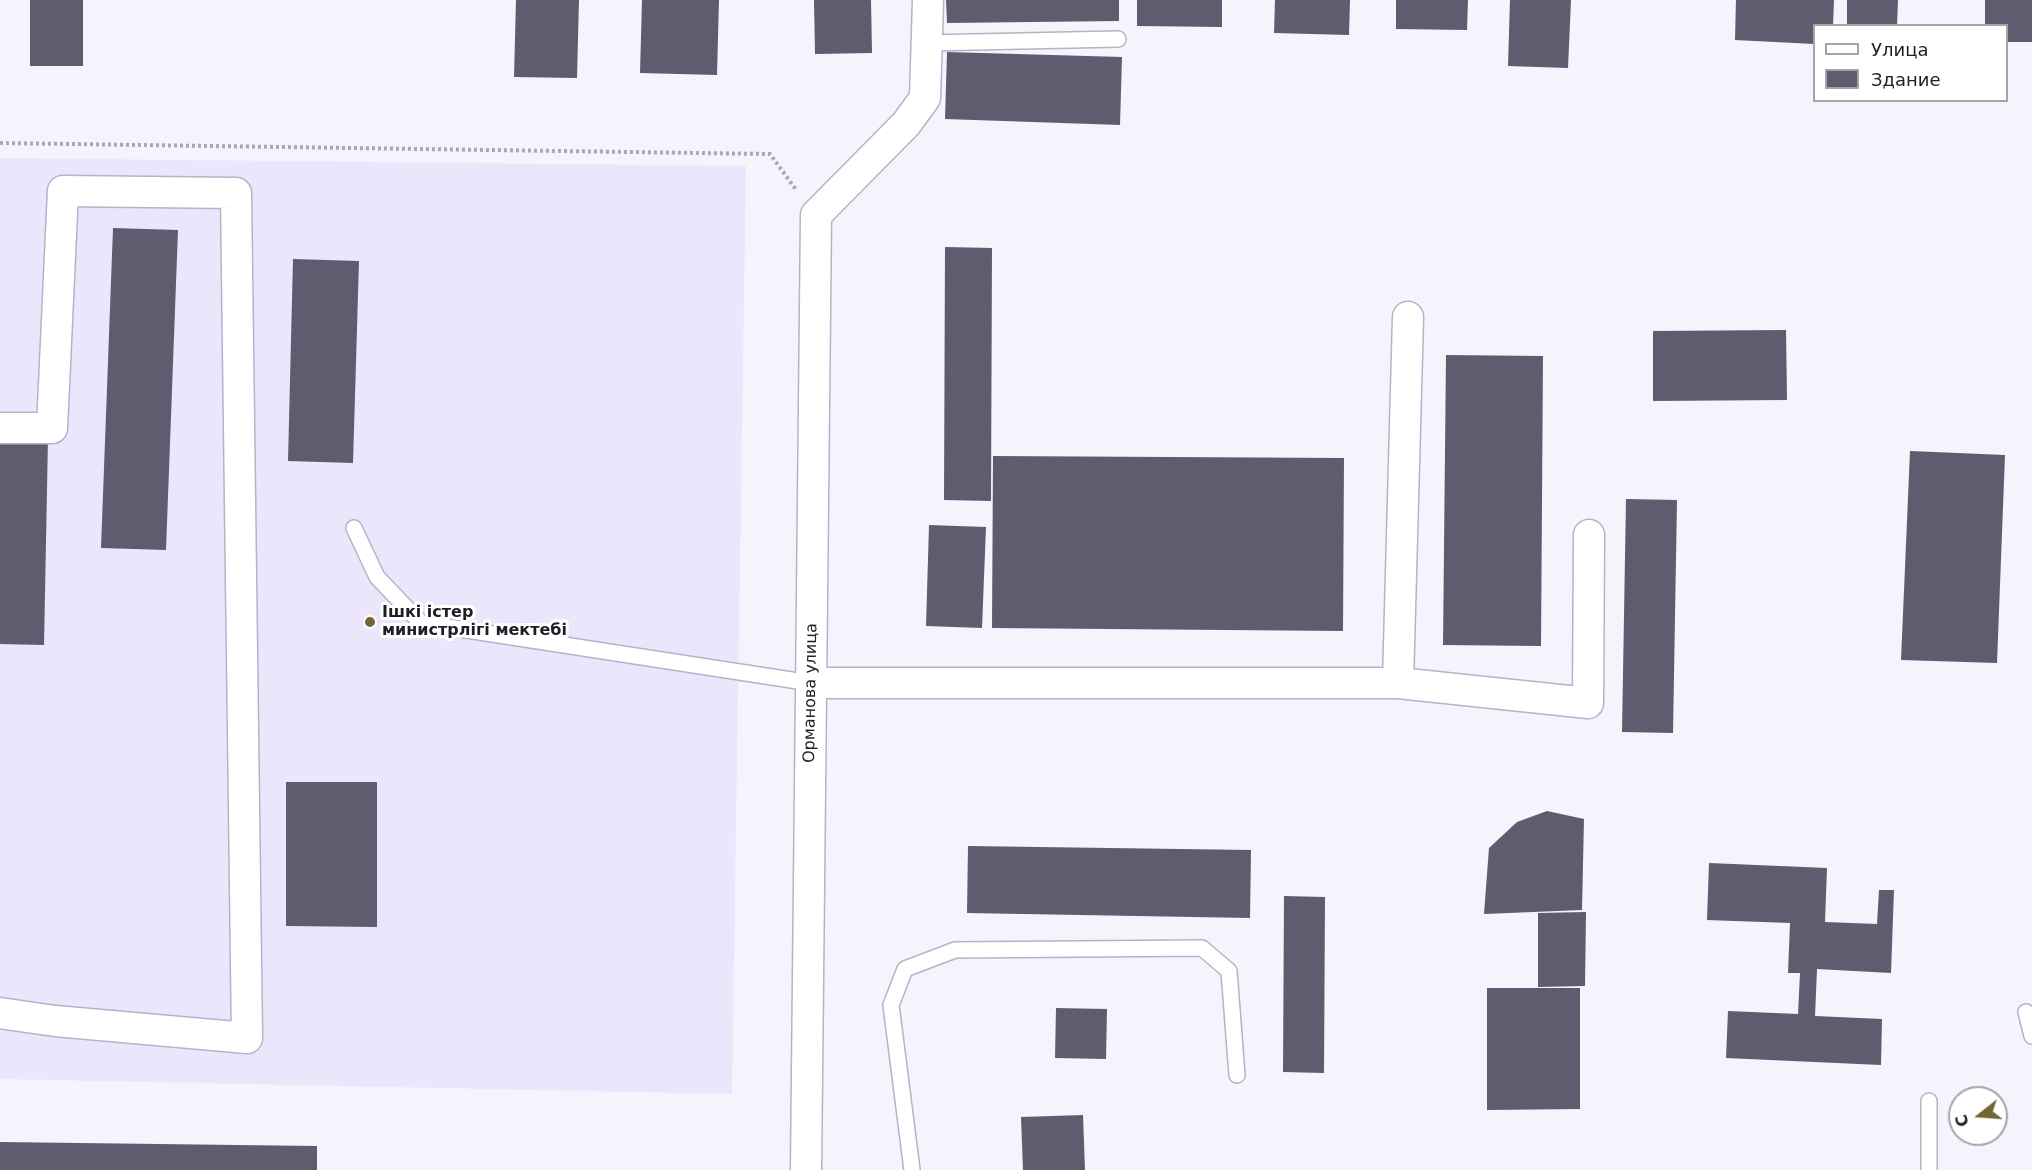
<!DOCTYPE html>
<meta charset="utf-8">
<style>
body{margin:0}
#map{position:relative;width:2032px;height:1170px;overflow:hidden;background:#f5f3fc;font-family:"DejaVu Sans",sans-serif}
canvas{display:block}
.legend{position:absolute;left:1813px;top:24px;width:195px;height:78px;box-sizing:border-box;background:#fff;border:2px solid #a5a5a8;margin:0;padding:8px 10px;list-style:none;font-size:18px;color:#1f1d25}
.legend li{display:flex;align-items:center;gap:12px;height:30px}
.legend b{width:30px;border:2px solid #a5a5a8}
.north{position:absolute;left:1948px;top:1086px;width:60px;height:60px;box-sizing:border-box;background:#fff;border:2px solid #a5a5a8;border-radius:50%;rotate:253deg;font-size:16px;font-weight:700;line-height:24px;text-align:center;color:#1f1d25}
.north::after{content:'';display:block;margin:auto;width:21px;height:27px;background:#736734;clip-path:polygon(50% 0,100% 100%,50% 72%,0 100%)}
</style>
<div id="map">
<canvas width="2032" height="1170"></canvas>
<ul class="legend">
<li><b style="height:8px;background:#fff"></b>Улица</li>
<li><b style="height:16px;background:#605b6e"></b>Здание</li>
</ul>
<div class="north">С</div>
</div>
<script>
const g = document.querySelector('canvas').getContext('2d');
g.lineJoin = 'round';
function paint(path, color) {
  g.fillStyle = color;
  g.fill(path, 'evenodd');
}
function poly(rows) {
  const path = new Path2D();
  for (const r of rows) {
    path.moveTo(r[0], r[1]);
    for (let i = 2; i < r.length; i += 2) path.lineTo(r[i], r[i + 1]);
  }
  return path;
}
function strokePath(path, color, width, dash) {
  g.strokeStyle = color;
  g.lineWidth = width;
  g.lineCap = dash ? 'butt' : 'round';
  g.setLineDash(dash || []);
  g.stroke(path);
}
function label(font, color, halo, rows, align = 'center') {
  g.font = font + ' "DejaVu Sans",sans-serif';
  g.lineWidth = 6;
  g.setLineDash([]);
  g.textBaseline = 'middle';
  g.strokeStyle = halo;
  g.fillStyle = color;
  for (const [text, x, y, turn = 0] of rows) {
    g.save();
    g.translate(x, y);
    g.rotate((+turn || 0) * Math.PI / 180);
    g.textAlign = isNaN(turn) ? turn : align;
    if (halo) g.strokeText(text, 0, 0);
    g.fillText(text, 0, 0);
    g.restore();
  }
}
paint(poly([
 [0,158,746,166,732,1094,0,1079]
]), '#ece6fd');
paint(poly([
 [30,0,83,0,83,66,30,66],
 [516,0,579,0,577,78,514,77],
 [642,0,719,0,717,75,640,73],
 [814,0,871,0,872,53,815,54],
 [946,0,1119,0,1119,21,947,23],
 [1137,0,1222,0,1222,27,1137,26],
 [1275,0,1350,0,1349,35,1274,33],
 [1396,0,1468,0,1467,30,1396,29],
 [1510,0,1571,0,1568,68,1508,66],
 [1736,0,1834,0,1833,26,1814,26,1814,44,1735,40],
 [1847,0,1898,0,1897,26,1847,26],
 [1985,0,2032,0,2032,42,2006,42,2006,26,1985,26],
 [947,52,1122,57,1120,125,945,119],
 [113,228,178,230,166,550,101,548],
 [945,247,992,248,991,501,944,500],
 [293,259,359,261,353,463,288,461],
 [1786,330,1787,400,1653,401,1653,331],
 [1446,355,1543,356,1541,646,1443,645],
 [0,437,48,438,44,645,0,644],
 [1910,451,2005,455,1997,663,1901,660],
 [993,456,1344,458,1343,631,992,628],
 [1626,499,1677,500,1673,733,1622,732],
 [929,525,986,527,982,628,926,626],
 [286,782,377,782,377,927,286,926],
 [1547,811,1584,819,1582,910,1484,914,1489,848,1517,822],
 [968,846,1251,850,1250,918,967,913],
 [1709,863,1827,868,1825,922,1877,924,1879,890,1894,890,1891,973,1817,969,1815,1016,1882,1019,1881,1065,1726,1058,1728,1011,1798,1014,1800,973,1788,973,1790,923,1707,920],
 [1284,896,1325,897,1324,1073,1283,1072],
 [1586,912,1585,986,1538,987,1538,913],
 [1487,988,1580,988,1580,1109,1487,1110],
 [1056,1008,1107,1009,1106,1059,1055,1058],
 [1083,1115,1085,1170,1023,1170,1021,1117],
 [0,1142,317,1146,317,1170,0,1170]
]), '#605b6e');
const service = poly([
 [926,43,1118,39],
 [354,528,377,577,421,623,811,683],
 [2026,1012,2032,1036],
 [912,1170,891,1005,905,969,955,950,1202,948,1229,971,1237,1075],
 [1929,1170,1929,1101]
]);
const minor = poly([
 [0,428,52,428,63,191,236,193,247,1038,55,1021,0,1013],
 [811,683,1398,683,1408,317],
 [1398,683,1588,703,1589,535],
 [806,1170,816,215,906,124,925,98,928,0]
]);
strokePath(service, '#b7b2c7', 18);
strokePath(minor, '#b7b2c7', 33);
strokePath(poly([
 [0,143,770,154,797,191]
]), '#aaa8b1', 4, [3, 3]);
strokePath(service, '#fff', 15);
strokePath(minor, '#fff', 30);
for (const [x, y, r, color] of [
 [370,622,6,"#736734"]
]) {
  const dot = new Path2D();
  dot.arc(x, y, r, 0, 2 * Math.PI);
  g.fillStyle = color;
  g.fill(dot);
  strokePath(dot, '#fff', 2);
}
label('bold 16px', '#1f1d25', '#fff', [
 ["Ішкі істер",382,613],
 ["министрлігі мектебі",382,631]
], 'left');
label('16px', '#1f1d25', '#fff', [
 ["Орманова улица",811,693,-89]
]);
</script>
